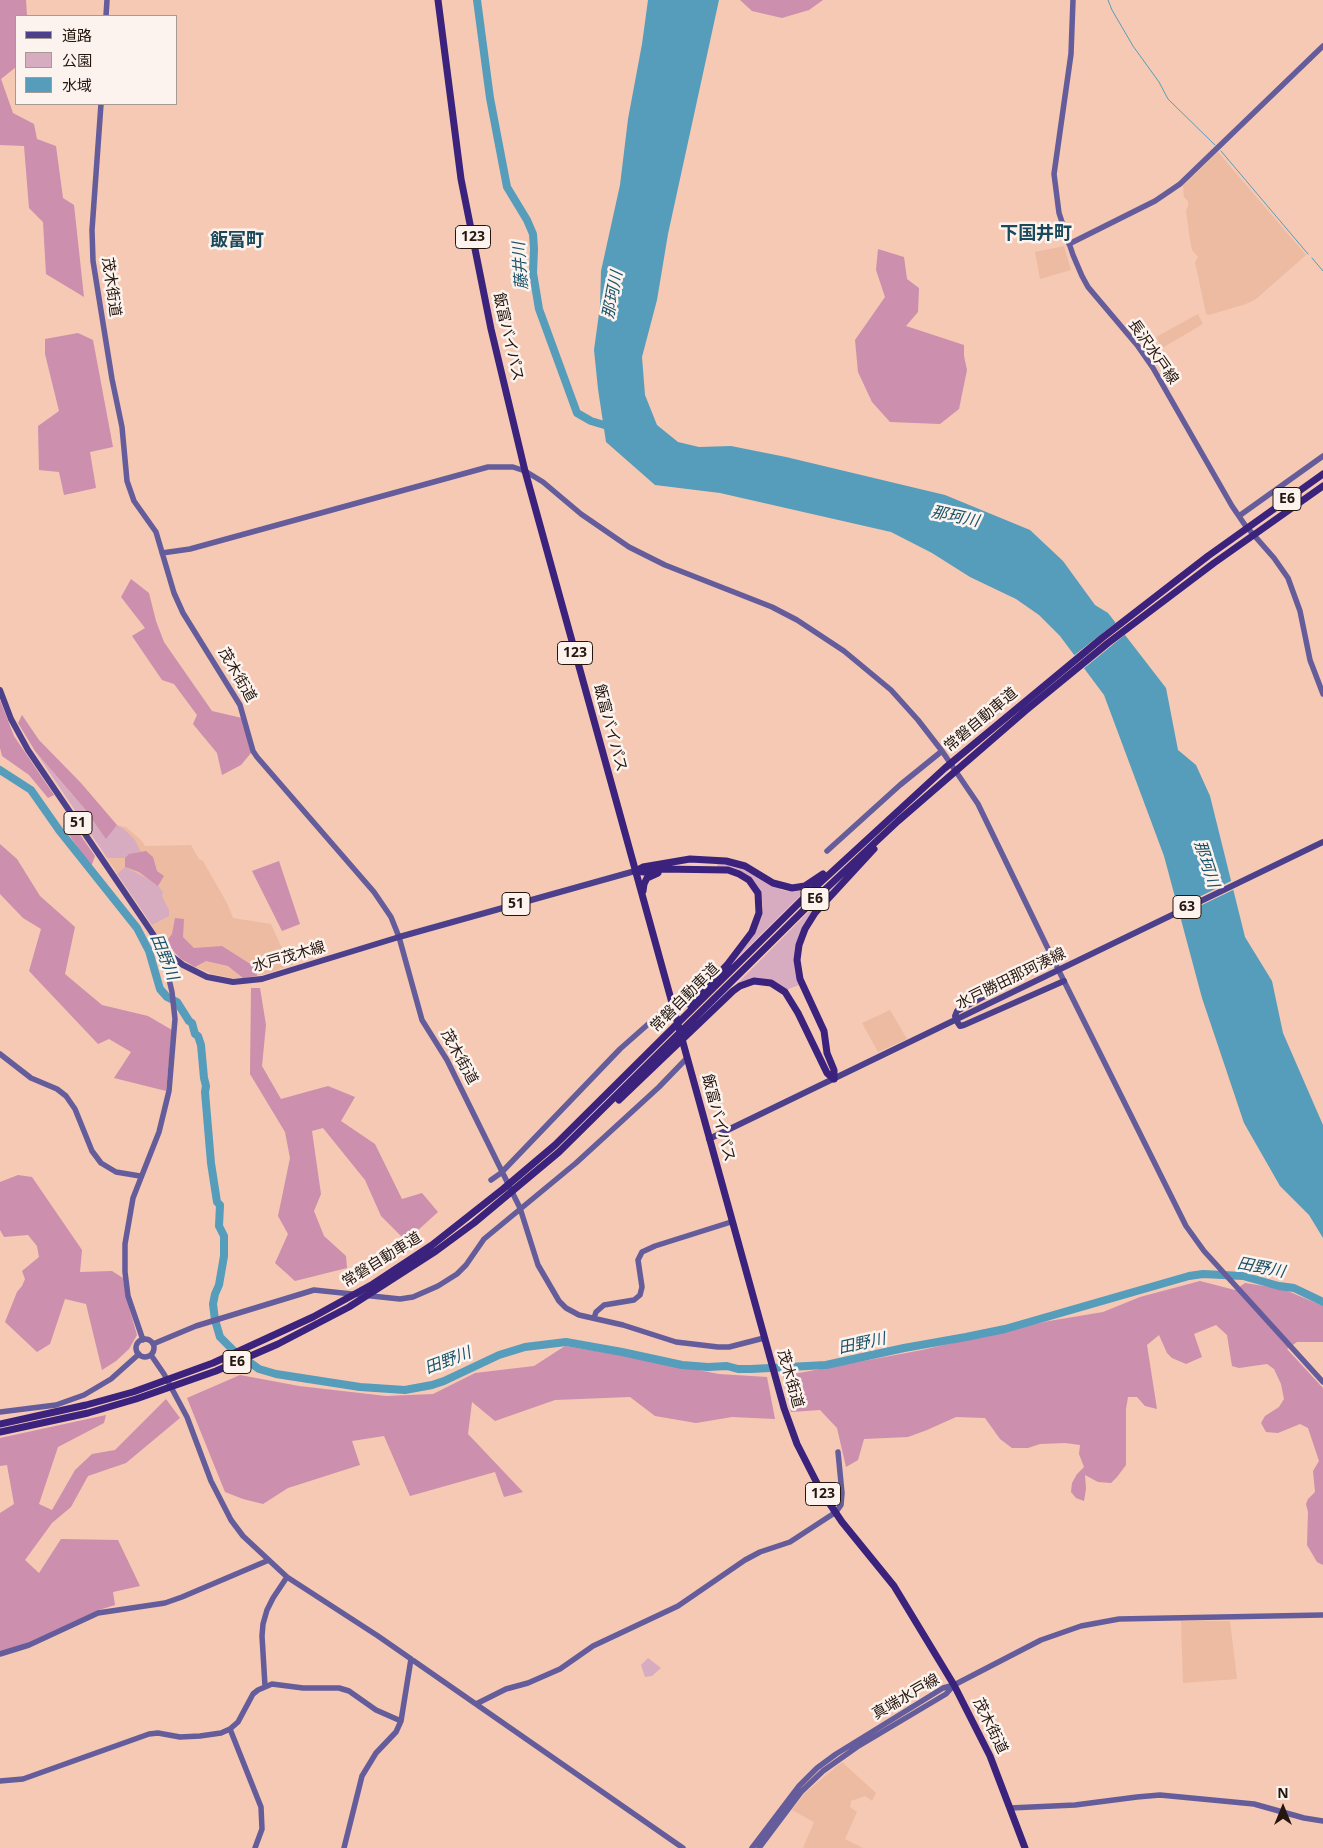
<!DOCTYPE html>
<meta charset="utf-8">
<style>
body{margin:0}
#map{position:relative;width:1323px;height:1848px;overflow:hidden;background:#f5c9b3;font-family:"Open Sans","Noto Sans JP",sans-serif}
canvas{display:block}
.legend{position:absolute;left:15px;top:15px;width:162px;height:90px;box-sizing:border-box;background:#fcf3ee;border:1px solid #a69b94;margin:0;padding:6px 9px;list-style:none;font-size:15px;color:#25160e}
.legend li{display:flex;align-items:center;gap:10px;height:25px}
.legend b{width:25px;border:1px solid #a69b94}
.north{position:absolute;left:1258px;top:1783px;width:50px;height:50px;-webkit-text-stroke:4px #fcf3ee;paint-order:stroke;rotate:0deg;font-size:14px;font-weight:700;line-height:20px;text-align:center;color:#25160e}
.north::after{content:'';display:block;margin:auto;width:18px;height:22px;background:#25160e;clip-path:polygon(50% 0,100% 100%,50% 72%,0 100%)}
</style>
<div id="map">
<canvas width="1323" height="1848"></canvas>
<ul class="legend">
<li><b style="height:6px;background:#4c3f8b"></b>道路</li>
<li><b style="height:14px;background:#d7acc0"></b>公園</li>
<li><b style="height:14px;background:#569cbb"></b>水域</li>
</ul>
<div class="north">N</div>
</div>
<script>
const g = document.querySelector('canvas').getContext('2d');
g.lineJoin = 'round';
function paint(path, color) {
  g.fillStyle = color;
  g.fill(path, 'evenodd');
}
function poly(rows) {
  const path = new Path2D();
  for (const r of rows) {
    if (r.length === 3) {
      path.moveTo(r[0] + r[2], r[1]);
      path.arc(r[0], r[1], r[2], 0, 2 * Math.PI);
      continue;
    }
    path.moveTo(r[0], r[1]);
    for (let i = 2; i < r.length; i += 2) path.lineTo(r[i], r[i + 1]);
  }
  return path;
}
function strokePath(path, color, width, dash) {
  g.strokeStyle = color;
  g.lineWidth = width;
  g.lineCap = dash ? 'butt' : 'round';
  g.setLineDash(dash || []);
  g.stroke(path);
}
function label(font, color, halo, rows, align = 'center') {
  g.font = font + ' "Open Sans","Noto Sans JP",sans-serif';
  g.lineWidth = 5;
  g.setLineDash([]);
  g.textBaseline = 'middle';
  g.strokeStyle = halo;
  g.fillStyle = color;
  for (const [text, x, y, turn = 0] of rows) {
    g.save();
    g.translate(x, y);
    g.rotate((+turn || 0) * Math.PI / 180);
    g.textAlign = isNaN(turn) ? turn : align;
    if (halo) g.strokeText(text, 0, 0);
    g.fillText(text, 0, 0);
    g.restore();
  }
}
paint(poly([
 [1218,152,1306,255,1256,299,1246,304,1209,315,1206,314,1195,262,1198,257,1192,250,1190,240,1186,210,1188,207,1188,201,1184,197,1183,186],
 [1064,246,1071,270,1040,279,1035,252],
 [1198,314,1203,324,1162,348,1156,337],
 [117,825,126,827,142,841,145,846,191,845,199,859,203,861,227,903,233,918,271,924,280,944,294,964,266,974,243,978,232,978,212,974,195,967,181,959,158,935,107,858,106,853,113,829],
 [890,1010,907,1039,878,1052,862,1023],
 [1181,1621,1230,1621,1237,1679,1183,1683],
 [842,1762,876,1793,872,1801,865,1796,851,1801,850,1807,857,1812,845,1839,863,1848,803,1848,814,1822,792,1810,805,1793]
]), '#edbba2');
paint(poly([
 [35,751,84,808,106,838,117,825,125,830,135,840,141,852,130,854,125,858,107,858],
 [717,862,738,865,782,890,792,892,807,889,735,960,753,937,762,916,763,905,759,888,752,879,718,869],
 [125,867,156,883,163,892,162,896,169,910,169,916,152,925,117,874],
 [842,878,799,937,799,985,786,990,771,980,756,978,734,987],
 [648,1658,661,1668,652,1676,645,1677,641,1665]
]), '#d7acc0');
paint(poly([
 [0,0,26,0,27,16,16,16,16,67,1,79,13,113,34,124,37,139,56,146,63,198,74,205,84,297,46,274,43,222,29,208,24,146,0,145],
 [740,0,823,0,809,10,782,18,752,11],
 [878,249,904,257,907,279,919,288,918,312,906,326,964,345,964,356,967,370,959,409,940,424,890,422,872,402,858,372,855,340,885,297,876,270],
 [78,333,93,340,113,447,90,452,96,488,64,495,59,472,39,470,38,426,59,411,45,354,45,339],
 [131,579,149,593,156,621,164,642,212,711,242,718,251,753,241,765,222,775,217,753,193,724,197,715,174,684,162,680,132,636,145,628,121,597],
 [0,700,14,736,54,795,48,798,29,775,2,756,0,748],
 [22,715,39,740,81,783,117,825,106,839,84,808,35,751,18,723],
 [70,820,95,856,91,867,63,826],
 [0,844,17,859,40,896,75,927,65,974,102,1005,148,1016,172,1030,166,1091,114,1078,131,1052,109,1039,98,1044,29,971,41,929,23,918,0,894],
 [146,851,153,857,157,871,164,876,158,886,139,872,125,867,125,858,129,854],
 [279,861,300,924,282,931,252,871],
 [175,918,184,919,183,937,194,948,222,946,255,967,257,976,243,978,228,966,206,961,195,967,181,959,165,943,172,934],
 [251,988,260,988,266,1025,262,1066,281,1099,328,1086,355,1097,341,1121,375,1144,402,1199,422,1193,438,1212,406,1241,381,1216,365,1180,323,1128,312,1131,321,1194,314,1211,324,1236,346,1256,347,1268,295,1281,275,1263,288,1234,278,1216,290,1158,285,1132,250,1074],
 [18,1175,32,1177,82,1250,80,1272,112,1271,123,1278,126,1297,137,1335,129,1349,116,1361,102,1370,86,1304,65,1299,50,1344,37,1352,5,1322,17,1292,22,1286,25,1279,22,1271,39,1257,37,1246,28,1235,4,1237,0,1230,0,1182],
 [1200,1281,1235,1290,1245,1283,1283,1289,1323,1306,1323,1342,1297,1342,1287,1349,1323,1388,1323,1565,1317,1562,1307,1545,1308,1512,1306,1504,1308,1499,1315,1492,1313,1471,1319,1461,1308,1428,1300,1424,1278,1433,1266,1432,1261,1423,1265,1416,1279,1407,1284,1399,1281,1384,1274,1369,1267,1364,1239,1368,1232,1366,1227,1335,1216,1325,1194,1334,1202,1357,1186,1364,1172,1358,1167,1353,1159,1335,1147,1345,1157,1409,1145,1406,1137,1397,1128,1397,1126,1409,1126,1465,1117,1477,1111,1483,1098,1482,1085,1475,1086,1489,1084,1501,1076,1498,1071,1492,1072,1483,1077,1474,1084,1467,1079,1454,1080,1445,1065,1443,1040,1444,1028,1448,1012,1448,1000,1439,985,1418,956,1417,927,1430,908,1437,864,1439,858,1460,846,1467,837,1428,820,1410,791,1412,783,1376,922,1350,1049,1321,1103,1312,1140,1297],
 [565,1346,619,1355,719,1374,767,1377,775,1419,732,1417,696,1423,655,1416,630,1397,555,1400,495,1421,472,1402,468,1434,523,1492,504,1497,495,1472,410,1496,384,1436,352,1441,360,1465,288,1488,263,1504,243,1499,225,1492,187,1398,240,1375,299,1386,386,1396,433,1394,475,1373,534,1366],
 [166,1399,180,1418,126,1463,88,1476,71,1507,52,1523,25,1560,39,1573,61,1539,118,1540,140,1586,113,1592,115,1605,96,1611,29,1642,0,1652,0,1513,14,1504,7,1465,0,1466,0,1438,106,1415,104,1423,58,1447,39,1504,52,1510,75,1470,92,1454,115,1450]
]), '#cc8fad');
paint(poly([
 [648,0,719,0,668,234,657,300,642,357,645,395,657,425,678,442,699,447,731,446,786,457,945,495,1030,530,1063,561,1095,605,1108,613,1166,688,1178,750,1196,765,1210,796,1245,937,1272,981,1283,1033,1323,1125,1323,1238,1309,1215,1280,1186,1244,1123,1202,998,1164,856,1104,695,1060,636,1039,615,1016,599,970,577,932,553,891,532,720,493,655,485,606,442,598,389,594,350,600,306,601,271,620,185,628,119,642,44]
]), '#569cbb');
paint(poly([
 [1118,621,1127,633,1082,670,1072,657],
 [1233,880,1235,889,1177,917,1175,909]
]), '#f5c9b3');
strokePath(poly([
 [1108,0,1112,10,1133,46,1159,82,1168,99,1215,145],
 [1221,151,1308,254],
 [1312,258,1323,271]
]), '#569cbb', 1);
strokePath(poly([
 [477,0,490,98,507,187,527,220,533,234,534,249,533,273,539,309,577,413,591,421,611,427],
 [0,770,31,790,59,830,137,928,149,951,160,989,167,997,177,1002,189,1021,192,1023,195,1034,198,1036,201,1045,204,1078,206,1086,205,1092,211,1163,217,1202,220,1205,219,1226,224,1236,224,1256,219,1285,215,1294,213,1304,215,1320,220,1337,234,1351,259,1369,276,1374,360,1387,405,1390,432,1385,444,1381,499,1355,525,1347,566,1342,622,1352,682,1365,708,1367,727,1366,738,1369,751,1369,826,1365,904,1348,966,1337,1005,1329,1189,1276,1203,1274,1243,1276,1279,1286,1294,1288,1323,1302]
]), '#569cbb', 8);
strokePath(poly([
 [1073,0,1071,54,1054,174,1059,213,1073,255,1082,276,1088,287,1137,345,1153,368,1232,506,1245,525,1274,558,1288,578,1300,611,1310,660,1323,694],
 [106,16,107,0],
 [101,104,92,230,93,261,112,379,122,427,127,481,134,501,156,532,174,593,183,613,240,705,253,751,257,757,374,892,391,917,399,937,422,1020,447,1060,520,1208,538,1265,559,1301,566,1308,579,1315,623,1325,676,1342,718,1347,729,1347,764,1338],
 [1069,244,1155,201,1180,184,1323,46],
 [1239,516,1323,456],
 [162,553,190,549,488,467,513,467,525,471,543,482,581,514,629,547,665,565,772,607,797,620,844,651,891,690,918,720,942,751,978,804,1053,959,1186,1226,1204,1251,1323,1382],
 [827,851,900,785,942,751],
 [0,1054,31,1078,57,1089,66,1096,75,1109,92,1151,101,1163,116,1172,140,1176],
 [491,1180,501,1173,620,1049,672,1003],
 [594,1318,596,1312,604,1305,634,1300,640,1295,642,1287,638,1260,642,1252,655,1246,731,1222],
 [145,1348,9],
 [143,1340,128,1296,125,1272,125,1244,133,1198,159,1132,169,1091,175,1019,172,992,165,962,166,951],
 [153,1344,196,1326,314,1290,400,1299,413,1297,438,1286,457,1274,466,1265,484,1239,576,1163,659,1087,687,1058],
 [151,1355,164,1374,187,1417,211,1481,231,1520,243,1536,287,1577,378,1636,683,1848],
 [0,1412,56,1405,84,1395,111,1379,139,1354],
 [0,1654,29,1645,98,1613,165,1603,182,1597,269,1560],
 [265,1686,262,1636,263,1624,267,1610,273,1598,287,1577],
 [476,1704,506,1689,528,1683,560,1669,593,1646,678,1606,745,1560,760,1552,790,1542,836,1512,841,1505,842,1493,838,1452],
 [230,1729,261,1807,262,1829,255,1848],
 [0,1781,23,1779,149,1734,158,1733,180,1737,200,1736,221,1733,230,1729,238,1722,253,1694,258,1690,272,1684,303,1688,339,1688,349,1691,376,1710,401,1721],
 [1010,1808,1075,1805,1137,1797,1160,1795,1254,1804,1304,1818,1323,1821],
 [344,1848,362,1776,376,1753,396,1732,401,1721,411,1659],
 [752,1848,799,1786,817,1768,836,1754,943,1688,954,1685,1041,1640,1081,1626,1119,1619,1323,1615],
 [759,1848,801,1792,823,1771,857,1747,946,1694,954,1685]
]), '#645c9b', 5.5);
strokePath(poly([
 [0,690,11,719,28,750,157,940,170,955,183,965,207,977,233,982,262,979,399,937,635,871],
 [1053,959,957,1011,955,1016,956,1020,960,1026,964,1025,1064,981],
 [709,1139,1323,842]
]), '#4c3f8b', 6);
strokePath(poly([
 [438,0,461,179,491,329,525,471,784,1408,797,1444,821,1491,842,1522,894,1586,954,1685,990,1756,1025,1848],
 [635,871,644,872,662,869,728,870,739,874,749,880,758,893,759,913,752,932,727,965,690,1005],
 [636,871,643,867,690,859,726,861,745,866,773,883,792,888,805,886,823,874],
 [643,891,644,884,647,878,658,873],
 [834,1079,834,1070,827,1053,824,1031,800,979,797,960,799,945,805,929,815,913,874,849],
 [619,1100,733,991,740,986,754,981,771,983,785,992,798,1013,827,1073,834,1079],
 [0,1424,86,1405,133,1392,213,1363,313,1317,373,1284,432,1245,503,1189,555,1145,810,892,945,768,1102,638,1208,556,1323,474],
 [0,1432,88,1413,136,1399,216,1371,278,1344,349,1307,436,1251,474,1223,559,1152,817,897,898,821,1025,711,1108,643,1214,563,1323,486]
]), '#3a227d', 7);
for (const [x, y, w] of [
 [473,237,35],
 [1287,499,28],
 [575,653,35],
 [78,823,28],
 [815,899,28],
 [516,904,28],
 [1187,907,28],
 [237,1362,28],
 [823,1494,35]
]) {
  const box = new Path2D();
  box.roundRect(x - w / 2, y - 11.5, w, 23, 4);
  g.fillStyle = '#fcf3ee';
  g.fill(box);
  strokePath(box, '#25160e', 1);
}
label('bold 14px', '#25160e', null, [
 ["123",473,237],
 ["E6",1287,499],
 ["123",575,653],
 ["51",78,823],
 ["E6",815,899],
 ["51",516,904],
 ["63",1187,907],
 ["E6",237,1362],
 ["123",823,1494]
]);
label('15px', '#25160e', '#fcf3ee', [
 ["茂木街道",111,287,82],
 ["飯富バイパス",508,337,77],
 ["長沢水戸線",1153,352,55],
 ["茂木街道",237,675,60],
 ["常磐自動車道",981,720,-40],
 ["飯富バイパス",610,728,75],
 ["水戸茂木線",289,957,-16],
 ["水戸勝田那珂湊線",1011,979,-26],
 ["常磐自動車道",685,998,-45],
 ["茂木街道",459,1057,61],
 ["飯富バイパス",718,1118,75],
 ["常磐自動車道",382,1260,-32],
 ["茂木街道",790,1379,74],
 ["真端水戸線",906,1697,-30],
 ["茂木街道",990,1726,64]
]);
label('italic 16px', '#1a5369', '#fcf3ee', [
 ["藤井川",521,266,-94],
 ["那珂川",613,295,-79],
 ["那珂川",955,517,12],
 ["那珂川",1206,864,72],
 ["田野川",164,957,68],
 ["田野川",1261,1268,11],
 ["田野川",862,1344,-12],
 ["田野川",448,1361,-21]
]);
label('bold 18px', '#1a495c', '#fcf3ee', [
 ["下国井町",1036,234],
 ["飯富町",237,241]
]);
</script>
